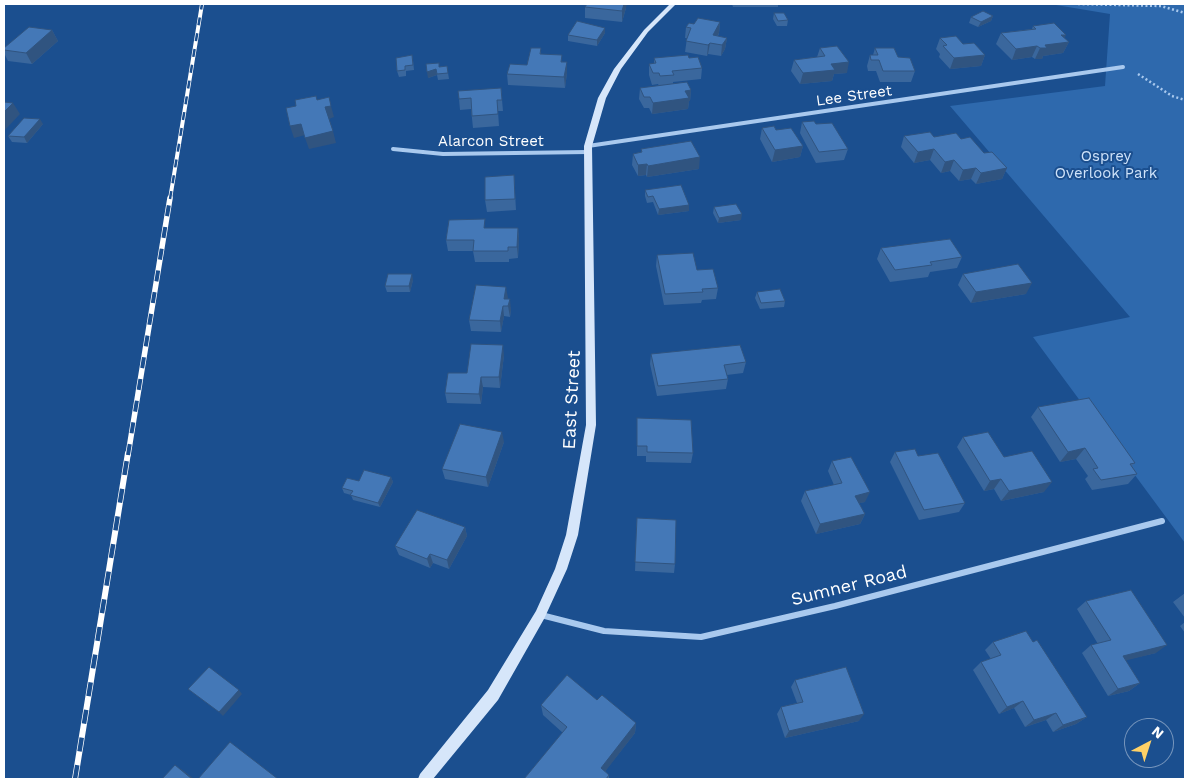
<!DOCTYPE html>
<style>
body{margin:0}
#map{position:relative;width:1189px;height:783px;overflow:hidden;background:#1b4f8f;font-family:"Work Sans",sans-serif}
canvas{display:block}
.frame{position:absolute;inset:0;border:5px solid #fff;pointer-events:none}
.north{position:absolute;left:1124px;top:718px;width:50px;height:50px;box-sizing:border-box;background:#1b4f8f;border:1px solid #7695bc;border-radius:50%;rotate:40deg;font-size:14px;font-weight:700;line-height:20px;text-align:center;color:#fff}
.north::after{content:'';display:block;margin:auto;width:18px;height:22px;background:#ffd166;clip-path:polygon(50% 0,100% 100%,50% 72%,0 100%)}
</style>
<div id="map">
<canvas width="1189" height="783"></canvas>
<div class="frame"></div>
<div class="north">N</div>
</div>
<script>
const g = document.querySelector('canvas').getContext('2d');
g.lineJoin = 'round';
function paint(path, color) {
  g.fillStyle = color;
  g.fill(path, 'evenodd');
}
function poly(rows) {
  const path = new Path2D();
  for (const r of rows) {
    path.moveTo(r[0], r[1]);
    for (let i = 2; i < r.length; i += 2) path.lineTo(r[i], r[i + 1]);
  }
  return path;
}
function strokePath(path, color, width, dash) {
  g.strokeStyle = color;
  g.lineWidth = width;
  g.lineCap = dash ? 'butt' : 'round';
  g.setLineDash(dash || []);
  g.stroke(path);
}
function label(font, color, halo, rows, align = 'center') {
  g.font = font + ' "Work Sans",sans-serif';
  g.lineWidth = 4;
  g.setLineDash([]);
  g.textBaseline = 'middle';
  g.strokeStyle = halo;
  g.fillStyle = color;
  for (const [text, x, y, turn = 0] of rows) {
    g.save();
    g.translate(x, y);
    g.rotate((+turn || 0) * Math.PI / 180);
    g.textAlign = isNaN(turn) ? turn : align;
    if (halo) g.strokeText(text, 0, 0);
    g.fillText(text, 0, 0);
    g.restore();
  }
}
paint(poly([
 [1050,4,1185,4,1185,543,1033,337,1130,317,950,106,1105,86,1110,14]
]), '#2e69ad');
strokePath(poly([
 [1078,4,1161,6,1185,13],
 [1138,74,1172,96,1185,100]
]), '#a9c9ee', 2.5, [2, 2.5]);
strokePath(poly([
 [588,146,1123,67],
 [393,149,443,154,588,152]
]), '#a9c9ee', 4);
strokePath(poly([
 [541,615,604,631,701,637,835,606,1162,521]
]), '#a9c9ee', 6);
paint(poly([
 [670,4,676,4,648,32,621,69,606,98,592,146,596,425,578,535,567,569,544,619,498,700,433,779,418,779,420,774,488,690,536,611,555,569,566,535,586,425,584,146,598,98,614,69,644,30,670,4]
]), '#d6e6fa');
const railFar2 = poly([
 [170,199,202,4]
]);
const railFar1 = poly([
 [128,455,170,198]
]);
const rail = poly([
 [75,779,128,453]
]);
strokePath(railFar2, '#fff', 4);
strokePath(railFar1, '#fff', 5.5);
strokePath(rail, '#fff', 6);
strokePath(railFar2, '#1b4f8f', 2.5, [8]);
strokePath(railFar1, '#1b4f8f', 4, [11]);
strokePath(rail, '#1b4f8f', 4.5, [14]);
paint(poly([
 [732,4,778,4,778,7,733,7],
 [585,7,626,8,622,22,585,18],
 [774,13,788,20,787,26,777,26,773,19],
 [993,16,991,21,978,27,969,23,971,17],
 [720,22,719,33,718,36,727,38,725,49,721,56,708,54,707,56,685,52,687,38,685,38,686,27,694,24],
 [1033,26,1064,38,1069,42,1063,53,1043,56,1042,59,1035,59,1032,57,1012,60,996,44,1001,33,1032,29],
 [605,28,605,33,597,46,568,41,568,35],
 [52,30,58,41,32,64,8,61,4,53,4,48],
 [940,38,963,44,985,55,981,66,950,69,939,57,940,54,936,49],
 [541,48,541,54,563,62,567,73,565,88,508,85,507,74,527,65],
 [820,48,847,73,834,74,832,81,800,84,791,71,794,60,817,57],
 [875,48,898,57,915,71,911,82,880,82,876,71,868,71,867,66,870,55,873,55],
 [654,58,689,58,702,68,701,79,673,82,673,84,691,90,690,101,689,101,688,109,652,114,649,108,644,108,639,99,640,88,659,86,658,84,652,85,649,75,649,64,654,64],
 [413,60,414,70,406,71,406,76,399,77,397,71],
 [447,66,449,79,438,80,437,75,428,78,439,67],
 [501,88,503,111,498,111,499,126,473,128,471,109,460,110,459,99],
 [802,122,848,149,844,160,816,163,800,133],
 [43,124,27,143,12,142,8,136],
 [762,128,776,130,803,146,800,157,772,162,760,139],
 [904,136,961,139,1007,168,1002,179,976,184,971,179,959,181,950,171,941,173,930,160,914,163,901,147],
 [641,149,699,169,647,177,646,175,638,176,632,165,633,154,641,152],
 [514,175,516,210,487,212,485,200],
 [645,190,689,211,658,215,653,202,647,203,645,196],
 [714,207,741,220,718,223,713,213],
 [486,228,518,228,519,239,518,258,509,259,509,262,475,262,473,251,448,251,446,240],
 [881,248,962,257,957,268,930,272,928,277,890,282,877,259],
 [657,255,697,270,718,288,716,299,702,300,701,303,664,305,656,266],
 [963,274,1026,294,971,303,958,285],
 [413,280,410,292,387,292,385,286],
 [757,292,785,301,784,307,760,309,755,298],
 [508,298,511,310,510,317,504,316,501,332,471,331,469,320],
 [651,354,746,362,743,373,727,375,728,379,726,389,657,396,650,364],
 [504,355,500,388,483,387,481,404,447,403,445,393,467,373],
 [1038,407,1135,463,1132,466,1137,474,1128,484,1092,490,1085,479,1088,476,1076,459,1060,462,1031,417],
 [637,418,693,453,691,463,646,462,646,456,637,456],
 [963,437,1004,457,1044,492,1001,501,994,489,984,491,957,447],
 [504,442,488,487,445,479,442,469],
 [895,452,918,456,965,503,959,512,919,520,890,462],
 [832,461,865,502,859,503,865,514,860,524,816,534,801,501,805,491,834,485,828,471],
 [391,477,393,482,380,507,353,500,351,495,344,493,342,488,359,481],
 [637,518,675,564,674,573,635,571],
 [465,527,467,536,449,569,433,563,430,568,399,555,395,546],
 [1185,593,1185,618,1173,602],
 [1086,601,1156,653,1125,660,1140,683,1129,691,1108,696,1082,653,1091,645,1098,644,1077,609],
 [1185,622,1185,633,1180,626],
 [993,642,1033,642,1087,717,1076,724,1053,732,1046,720,1025,727,1014,708,999,714,973,670,981,662,991,659,985,650],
 [795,680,859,721,785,738,777,714,781,707,797,703,791,687],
 [597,700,636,723,635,733,605,771,609,775,609,779,524,779,563,733,543,715,541,705]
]), '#3a679d');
paint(poly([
 [624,4,627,4,626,8,622,22,622,11],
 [993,16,991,21,978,27,981,22],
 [720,22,719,33,713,43,713,35],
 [605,28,605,33,597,46,597,40],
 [52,30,58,41,32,64,26,53],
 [1061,35,1066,35,1062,43,1069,42,1063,53,1043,56,1042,59,1035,59,1040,48],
 [727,38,725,49,721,56,722,45],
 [710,43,708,54,707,56,708,45],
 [1037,46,1032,57,1012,60,1016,49],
 [985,55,981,66,950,69,954,58],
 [567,62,567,73,565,88,564,77],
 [849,62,847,73,834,74,832,81,800,84,803,73,831,64],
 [436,69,437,75,428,78,427,72],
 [691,90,690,101,689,101,688,109,652,114,653,103,685,91],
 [13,103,20,114,4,131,4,112],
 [331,106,334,117,329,119,325,107],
 [40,119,43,124,27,143,24,137],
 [301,124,305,135,294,138,290,126],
 [333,131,336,143,309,149,305,138],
 [803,146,800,157,772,162,775,150],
 [934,149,930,160,914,163,918,152],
 [700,157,699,169,647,177,648,166],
 [954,160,950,171,941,173,945,162],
 [647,164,646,175,638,176,638,165],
 [976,168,971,179,959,181,963,170],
 [1007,168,1002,179,976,184,981,173],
 [689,205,689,211,658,215,659,209],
 [742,214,741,220,718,223,719,218],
 [518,228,519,239,518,258,517,247],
 [412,274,413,280,410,292,409,286],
 [1032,283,1026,294,971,303,976,292],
 [506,287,508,298,506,306,504,299],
 [510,299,511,310,510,317,508,306],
 [503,306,504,316,501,332,500,321],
 [503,345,504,355,500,388,499,377],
 [481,377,483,387,481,404,479,394],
 [502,432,504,442,488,487,486,477],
 [1085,448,1076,459,1060,462,1068,452],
 [391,477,393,482,380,507,378,503],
 [1001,479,994,489,984,491,990,481],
 [1052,482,1044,492,1001,501,1009,491],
 [870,492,865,502,851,505,855,496],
 [865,514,860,524,816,534,820,524],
 [465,527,467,536,449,569,447,560],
 [430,554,433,563,430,568,427,559],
 [1167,645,1156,653,1112,664,1123,656],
 [1140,683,1129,691,1108,696,1118,689],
 [239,690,242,694,223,716,219,712],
 [1023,701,1014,708,999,714,1007,707],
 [1056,713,1046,720,1025,727,1034,720],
 [864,714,859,721,785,738,789,731],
 [1087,717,1076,724,1053,732,1063,725],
 [636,723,635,733,601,777,601,768],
 [175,765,184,771,194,779,192,779]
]), '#305480');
const building = poly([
 [587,4,624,4,622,11,585,7,587,4],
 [983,11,993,16,981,22,971,17,983,11],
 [774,13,784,13,788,20,778,21,774,13],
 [698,18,720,22,713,35,727,38,722,45,710,43,708,45,686,41,691,28,686,27,689,23,694,24,698,18],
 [577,21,605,28,597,40,568,35,577,21],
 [1054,23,1066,35,1061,35,1069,42,1045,45,1047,48,1040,48,1037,46,1016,49,1001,33,1036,29,1033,26,1054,23],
 [29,27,52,30,26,53,4,50,4,48,29,27],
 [956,36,963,44,974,43,985,55,954,58,943,46,947,45,940,38,956,36],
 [837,46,849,62,831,64,835,70,803,73,794,60,825,56,820,48,837,46],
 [531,48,541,48,540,54,562,55,561,62,567,62,564,77,507,74,510,64,527,65,531,48],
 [875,48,894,48,898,57,910,58,915,71,883,71,879,60,871,60,870,55,878,55,875,48],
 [412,55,413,65,405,66,405,70,397,71,396,58,412,55],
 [688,55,689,58,698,57,702,68,672,71,674,75,660,76,659,73,653,73,649,64,656,63,654,58,688,55],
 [439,63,439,67,447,66,448,73,437,74,436,69,427,72,426,64,439,63],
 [687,82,691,90,685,91,689,98,653,103,650,97,644,97,640,88,687,82],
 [501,88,502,100,497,100,498,114,472,116,471,98,459,99,458,91,501,88],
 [316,96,317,100,329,97,331,106,325,107,333,131,305,138,301,124,290,126,286,108,296,106,295,100,316,96],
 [4,102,13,103,4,112,4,102],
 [24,118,40,119,24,137,8,136,24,118],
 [814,121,816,124,832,123,848,149,819,152,802,122,814,121],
 [774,126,776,130,791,128,803,146,775,150,762,128,774,126],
 [930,132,934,137,956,133,961,139,970,137,984,153,992,152,1007,168,981,173,976,168,963,170,954,160,945,162,934,149,918,152,904,136,930,132],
 [691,141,700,157,648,166,647,164,638,165,633,154,642,152,641,149,691,141],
 [514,175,515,199,485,200,485,177,514,175],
 [681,185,689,205,659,209,653,196,648,197,645,190,681,185],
 [736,204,742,214,719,218,714,207,736,204],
 [485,219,484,228,518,228,517,247,508,247,508,251,473,251,474,240,446,240,449,220,485,219],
 [950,239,962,257,930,262,932,265,895,270,881,248,950,239],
 [693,253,697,270,713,269,718,288,702,289,703,292,665,294,657,255,693,253],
 [1018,264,1032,283,976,292,963,274,1018,264],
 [388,274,412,274,409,286,385,286,388,274],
 [476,285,506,287,504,299,510,299,508,306,503,306,500,321,469,320,476,285],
 [780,289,785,301,761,303,757,292,780,289],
 [471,344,503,345,499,377,481,377,479,394,445,393,448,373,467,373,471,344],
 [740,345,746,362,724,365,728,379,658,386,651,354,740,345],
 [1089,398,1135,463,1130,464,1137,474,1101,480,1093,469,1098,468,1085,448,1068,452,1038,407,1089,398],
 [637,418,691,420,693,453,647,452,647,446,637,446,637,418],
 [460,424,502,432,486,477,442,469,460,424],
 [988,432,1004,457,1032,451,1052,482,1009,491,1001,479,990,481,963,437,988,432],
 [915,449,918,456,938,453,965,503,924,510,895,452,915,449],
 [851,457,870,492,855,496,865,514,820,524,805,491,842,483,832,461,851,457],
 [364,470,391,477,378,503,350,495,353,491,342,488,347,478,359,481,364,470],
 [417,510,465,527,447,560,430,554,427,559,395,546,417,510],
 [637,518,676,520,675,564,635,562,637,518],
 [1131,590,1167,645,1123,656,1140,683,1118,689,1091,645,1111,640,1086,601,1131,590],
 [1026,631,1033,642,1037,640,1087,717,1063,725,1056,713,1034,720,1023,701,1007,707,981,662,1001,655,993,642,1026,631],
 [209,667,239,690,219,712,188,689,209,667],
 [846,667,864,714,789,731,781,707,803,702,795,680,846,667],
 [567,675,597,700,602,695,636,723,601,768,609,775,606,779,524,779,567,727,541,705,567,675],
 [230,742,278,779,198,779,230,742],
 [175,765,192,779,162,779,175,765]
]);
paint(building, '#4478b7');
strokePath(building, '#305480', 1);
label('15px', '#fff', '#1b4f8f', [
 ["Lee Street",854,96,-8],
 ["Alarcon Street",491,142]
]);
label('15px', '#cfe3fa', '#1b4f8f', [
 ["Osprey",1106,157],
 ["Overlook Park",1106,174]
]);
label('18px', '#fff', '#1b4f8f', [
 ["East Street",572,400,-87],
 ["Sumner Road",849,586,-14]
]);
</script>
